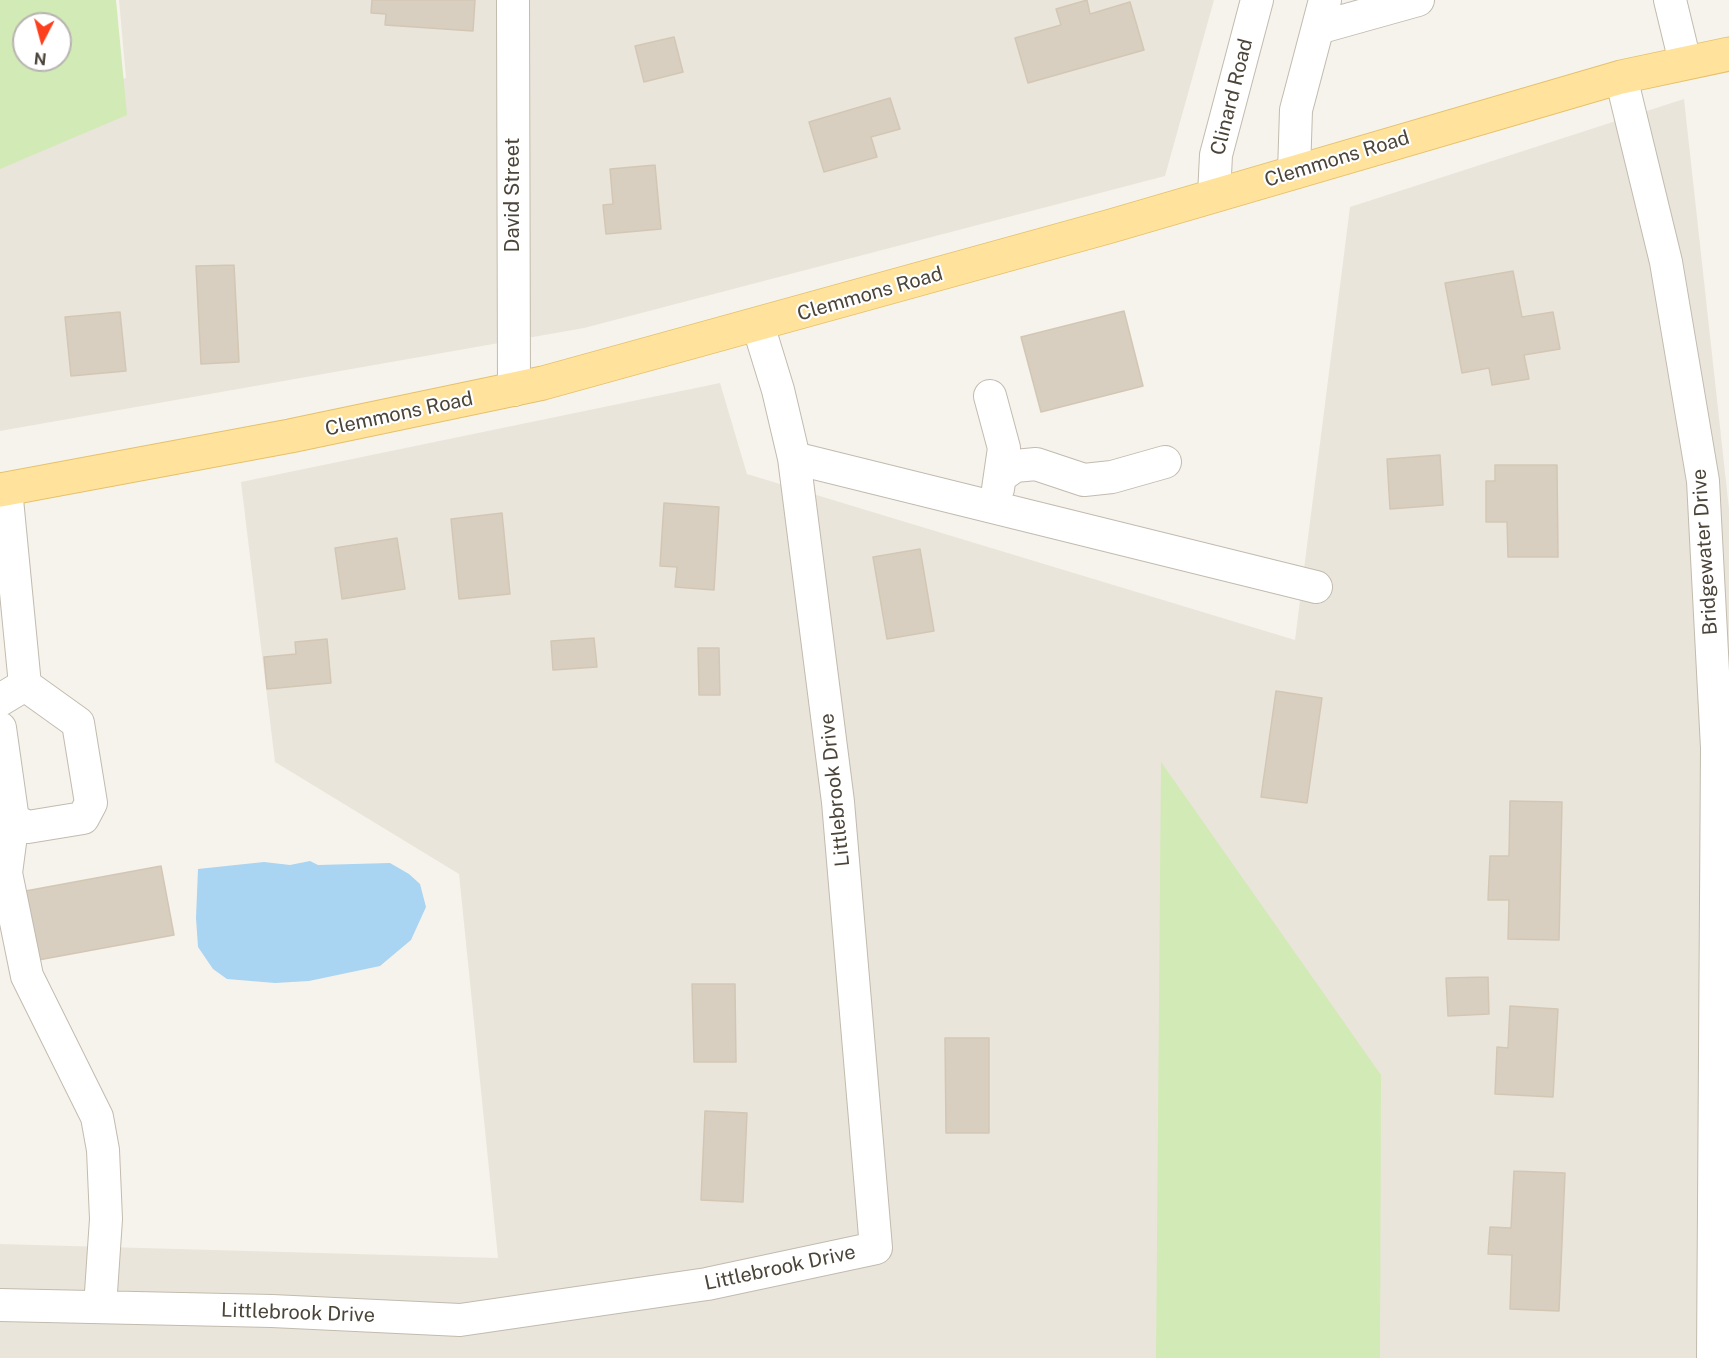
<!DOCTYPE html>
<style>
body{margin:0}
#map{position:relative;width:1729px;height:1358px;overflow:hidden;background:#f6f3ec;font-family:"Public Sans",sans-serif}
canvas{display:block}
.north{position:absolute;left:12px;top:12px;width:60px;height:60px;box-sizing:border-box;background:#fff;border:2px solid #b7b4b0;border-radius:50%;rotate:186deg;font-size:16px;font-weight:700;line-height:24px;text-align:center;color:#4b4439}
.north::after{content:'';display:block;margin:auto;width:21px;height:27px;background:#fc3f1d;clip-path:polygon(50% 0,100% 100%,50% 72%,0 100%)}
</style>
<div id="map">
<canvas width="1729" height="1358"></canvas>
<div class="north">N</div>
</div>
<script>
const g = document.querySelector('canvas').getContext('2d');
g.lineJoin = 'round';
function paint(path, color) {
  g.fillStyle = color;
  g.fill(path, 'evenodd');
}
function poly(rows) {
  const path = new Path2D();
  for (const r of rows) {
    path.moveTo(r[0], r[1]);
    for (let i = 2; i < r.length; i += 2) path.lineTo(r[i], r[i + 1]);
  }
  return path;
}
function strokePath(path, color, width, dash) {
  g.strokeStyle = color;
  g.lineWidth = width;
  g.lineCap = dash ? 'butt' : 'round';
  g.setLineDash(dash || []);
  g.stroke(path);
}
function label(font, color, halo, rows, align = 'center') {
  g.font = font + ' "Public Sans",sans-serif';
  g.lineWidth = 4.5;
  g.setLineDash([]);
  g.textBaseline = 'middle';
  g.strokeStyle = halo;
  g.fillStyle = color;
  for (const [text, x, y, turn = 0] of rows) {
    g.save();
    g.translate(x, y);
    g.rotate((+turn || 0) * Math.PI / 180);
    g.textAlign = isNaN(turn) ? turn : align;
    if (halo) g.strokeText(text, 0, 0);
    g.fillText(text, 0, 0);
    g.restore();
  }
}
paint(poly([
 [119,0,1214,0,1165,176,584,328,0,431,0,118,126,78],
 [1684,99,1729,509,1729,1358,0,1358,0,1244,498,1258,459,874,275,762,241,482,720,383,747,474,1295,640,1350,207]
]), '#eae5da');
paint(poly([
 [0,0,116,0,127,115,0,169],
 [24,24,60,24,60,60,24,60],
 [1161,762,1381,1075,1380,1358,1156,1358]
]), '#d2eab5');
paint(poly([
 [310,861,318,865,390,863,409,874,420,884,426,907,411,940,380,966,309,981,275,983,227,979,213,969,198,947,196,918,198,869,264,862,290,865]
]), '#a9d4f2');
const building = poly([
 [372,0,475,0,473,31,385,25,386,14,371,13,372,0],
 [1087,0,1090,14,1130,2,1144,50,1028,83,1015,38,1061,25,1056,9,1087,0],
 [674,37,683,72,644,82,635,46,674,37],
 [890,98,900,129,871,137,877,157,824,172,809,122,890,98],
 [655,165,661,229,606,234,603,205,613,204,610,169,655,165],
 [234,265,239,362,201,364,196,266,234,265],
 [1513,271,1522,317,1553,312,1560,349,1524,355,1529,379,1492,385,1489,368,1462,373,1445,283,1513,271],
 [1124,311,1143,386,1041,412,1021,337,1124,311],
 [120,312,126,371,71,376,65,317,120,312],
 [1440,455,1443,505,1390,509,1387,459,1440,455],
 [1495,465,1557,465,1558,557,1508,557,1507,522,1486,522,1486,481,1495,481,1495,465],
 [664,503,719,507,714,590,675,587,677,567,660,566,664,503],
 [502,513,510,594,459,599,451,519,502,513],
 [397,538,405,589,342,599,335,548,397,538],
 [920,549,934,631,887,639,873,557,920,549],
 [594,638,597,667,553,670,551,641,594,638],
 [327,639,331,683,267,689,264,657,296,654,295,642,327,639],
 [698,648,719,648,720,695,699,695,698,648],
 [1276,691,1322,698,1307,803,1261,797,1276,691],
 [1510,801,1562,802,1559,940,1508,939,1509,900,1488,900,1490,856,1509,856,1510,801],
 [161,866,174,935,33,961,20,892,161,866],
 [1488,977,1489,1014,1448,1016,1446,978,1488,977],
 [692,984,735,984,736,1062,694,1062,692,984],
 [1510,1006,1558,1009,1553,1097,1495,1094,1497,1047,1508,1048,1510,1006],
 [945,1038,989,1038,989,1133,946,1133,945,1038],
 [705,1111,747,1113,743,1202,701,1200,705,1111],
 [1514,1171,1565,1173,1559,1311,1510,1309,1512,1255,1488,1254,1490,1227,1511,1228,1514,1171]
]);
paint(building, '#d8cfc1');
strokePath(building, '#d3c7b4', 1.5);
const minor = poly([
 [513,0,514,390],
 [1670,0,1685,62],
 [1318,28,1418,0],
 [1621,77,1666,262,1703,481,1717,748,1713,1358],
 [1294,172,1296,110,1325,0],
 [1214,195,1216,155,1257,0],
 [758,325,778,390,794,458,1316,587],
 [990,396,1004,448,998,489],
 [1001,476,1015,466,1036,464,1084,480,1112,477,1165,462],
 [0,700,25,685],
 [0,728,13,820,28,827,83,818,91,803,78,723,25,685,6,489],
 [13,820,6,873,27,976,97,1117,103,1150,106,1219,100,1307],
 [0,1305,272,1311,460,1320,707,1284,876,1248,838,802,794,458]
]);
const major = poly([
 [0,490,290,436,543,383,1111,226,1621,77,1729,54]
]);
strokePath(minor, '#c2bbae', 34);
strokePath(major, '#e6c16a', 35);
strokePath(minor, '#fff', 32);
strokePath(major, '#ffe39c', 33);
label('20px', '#4b4439', '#fff', [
 ["Clinard Road",1232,97,-76],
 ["Clemmons Road",1337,159,-17],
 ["David Street",513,195,-90],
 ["Clemmons Road",870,294,-16],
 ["Clemmons Road",399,414,-12],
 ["Bridgewater Drive",1705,552,-94],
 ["Littlebrook Drive",835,790,-96],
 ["Littlebrook Drive",780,1268,-12],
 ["Littlebrook Drive",298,1313,2]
]);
</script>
